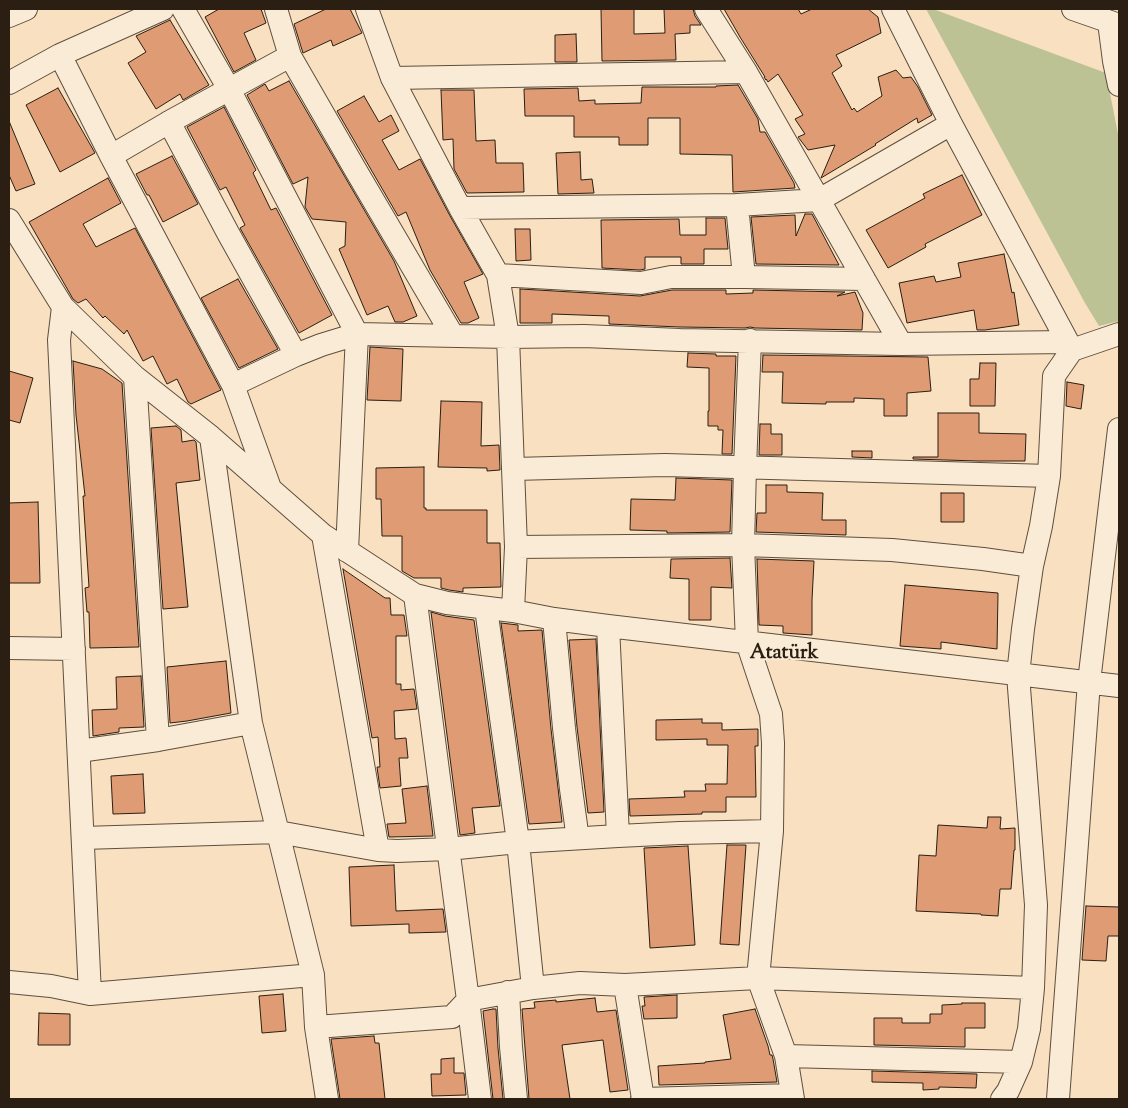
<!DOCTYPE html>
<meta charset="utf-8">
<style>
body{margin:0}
#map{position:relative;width:1128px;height:1108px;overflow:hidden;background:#f8e0c1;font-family:"Sorts Mill Goudy",serif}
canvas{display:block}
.frame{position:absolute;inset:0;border:10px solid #2a1f12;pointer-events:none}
</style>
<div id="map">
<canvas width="1128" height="1108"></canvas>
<div class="frame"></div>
</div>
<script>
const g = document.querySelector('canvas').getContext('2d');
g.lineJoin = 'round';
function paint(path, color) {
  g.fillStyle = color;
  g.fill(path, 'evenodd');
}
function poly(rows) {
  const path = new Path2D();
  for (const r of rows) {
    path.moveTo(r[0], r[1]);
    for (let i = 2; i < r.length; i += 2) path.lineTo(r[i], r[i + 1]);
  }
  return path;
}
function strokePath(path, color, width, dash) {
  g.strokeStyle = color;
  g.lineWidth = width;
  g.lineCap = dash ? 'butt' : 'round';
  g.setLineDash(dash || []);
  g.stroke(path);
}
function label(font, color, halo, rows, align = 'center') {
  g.font = font + ' "Sorts Mill Goudy",serif';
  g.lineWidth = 4;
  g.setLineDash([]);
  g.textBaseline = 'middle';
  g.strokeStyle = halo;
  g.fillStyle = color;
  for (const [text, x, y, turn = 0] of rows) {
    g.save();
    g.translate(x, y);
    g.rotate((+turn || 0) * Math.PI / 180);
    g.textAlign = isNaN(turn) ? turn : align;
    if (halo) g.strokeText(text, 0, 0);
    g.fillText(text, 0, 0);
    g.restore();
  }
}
paint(poly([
 [926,9,933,9,1106,73,1119,139,1119,321,1099,326,1085,303]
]), '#bcc294');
const building = poly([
 [219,9,261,9,266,23,244,33,256,60,234,72,205,17,219,9],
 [326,9,350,9,362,33,333,46,331,40,303,53,294,24,326,9],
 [601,9,634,9,634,34,665,33,664,9,693,9,695,16,701,25,690,25,690,33,675,34,676,60,602,61,601,9],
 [724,9,798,9,801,14,812,9,868,9,878,17,881,33,836,55,842,66,832,73,852,110,854,108,857,112,882,96,878,77,896,70,903,78,911,77,918,87,932,115,918,123,917,118,875,144,876,145,821,178,835,145,808,150,798,137,805,134,795,119,803,115,778,74,768,82,766,79,766,80,764,77,765,77,740,37,724,9],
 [170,20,209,85,183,100,180,94,156,109,128,63,146,52,136,36,170,20],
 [576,34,577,62,555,62,555,35,576,34],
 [289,81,394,261,417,316,403,322,395,322,388,306,367,315,339,249,345,246,346,222,312,219,305,207,308,177,293,184,247,95,265,84,269,91,289,81],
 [738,85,758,119,760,132,765,132,794,183,795,188,733,192,732,155,680,154,680,118,648,118,648,145,619,145,619,137,574,137,574,116,525,116,524,89,578,88,579,101,595,100,595,104,641,103,642,87,716,87,716,86,738,85],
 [58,88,95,153,60,172,26,105,58,88],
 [441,90,474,90,476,141,495,140,496,163,523,163,524,192,467,193,454,169,453,139,443,140,441,90],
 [364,96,379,122,391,115,399,131,382,140,399,170,420,159,449,214,483,274,464,282,479,318,468,323,461,323,430,270,406,212,398,216,337,111,364,96],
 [224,107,256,170,253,173,271,210,276,208,332,315,299,333,240,228,245,225,226,187,220,190,187,127,224,107],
 [9,121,35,184,16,191,9,175,9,121],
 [580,152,581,180,592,179,594,193,558,194,556,153,580,152],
 [172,156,198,204,163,222,149,195,147,195,136,174,172,156],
 [962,175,982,215,925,244,926,247,888,268,866,230,925,198,923,194,962,175],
 [108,178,121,203,83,224,96,247,135,228,221,390,191,404,188,402,177,379,167,384,153,356,143,361,127,330,124,334,105,316,103,318,86,299,78,303,73,299,29,222,108,178],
 [805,214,812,214,839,265,756,264,751,217,795,215,796,236,805,214],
 [706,218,725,218,728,249,704,249,704,264,681,264,681,257,645,257,645,269,640,270,602,268,601,220,679,219,680,235,706,235,706,218],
 [515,229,530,229,531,260,516,261,515,229],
 [1004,254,1012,293,1014,292,1019,325,985,330,977,330,974,310,907,323,899,283,934,276,936,282,961,277,958,263,1004,254],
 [238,279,278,349,239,368,201,298,238,279],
 [520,289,640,296,672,290,726,290,726,294,753,293,753,290,845,292,837,296,855,292,863,313,862,330,755,328,750,327,745,328,680,327,609,324,609,316,552,314,552,323,520,323,520,289],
 [370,347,403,349,401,401,367,400,370,347],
 [688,353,716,354,716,356,736,356,732,454,722,454,723,430,718,430,718,426,708,426,708,411,709,411,709,368,687,367,688,353],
 [763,355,928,357,931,391,907,393,907,416,884,416,884,399,854,398,854,402,826,402,826,404,782,403,783,372,762,372,763,355],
 [73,361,102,369,122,383,139,647,90,648,89,612,87,612,85,588,89,587,83,496,85,496,76,415,73,361],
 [980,363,996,363,995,406,970,406,970,379,979,379,980,363],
 [9,371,33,378,20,423,9,420,9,371],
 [1067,382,1084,385,1081,409,1066,406,1067,382],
 [441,401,482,402,481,446,499,445,500,470,487,471,487,468,438,467,441,401],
 [938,413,979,413,979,433,1026,434,1025,461,978,461,913,459,913,457,938,457,938,413],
 [760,424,771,424,771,434,782,434,782,455,759,455,760,424],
 [176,426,181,430,182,442,194,440,196,442,200,480,176,483,188,607,163,609,151,428,176,426],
 [852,451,872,451,872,458,852,457,852,451],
 [424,467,424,508,426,508,426,510,487,510,487,543,500,543,501,587,463,588,463,592,449,590,441,588,441,578,414,578,402,571,402,536,382,536,381,499,376,499,376,468,424,467],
 [676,478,732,480,730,532,667,533,667,531,630,530,631,499,675,500,676,478],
 [766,485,787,485,787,492,823,493,822,520,846,520,846,535,756,532,757,513,766,513,766,485],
 [941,493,964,493,964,522,941,522,941,493],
 [38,502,40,583,9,583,9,503,38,502],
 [730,558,732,588,711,587,711,620,689,620,689,579,670,578,671,559,730,558],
 [757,559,814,561,812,600,812,635,783,633,783,626,759,625,757,559],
 [343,569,385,598,390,598,391,615,404,615,407,636,396,636,396,684,401,684,401,690,414,689,417,709,394,711,395,739,406,738,408,758,399,758,401,786,380,788,377,767,380,767,378,737,372,738,343,569],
 [905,585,998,593,997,649,941,642,941,649,900,646,905,585],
 [431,612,445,616,474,620,500,806,472,808,475,833,460,835,431,612],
 [501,623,518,625,518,631,542,630,551,729,562,822,529,824,501,623],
 [596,639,604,812,588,813,577,727,569,640,596,639],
 [226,661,231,713,187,721,170,723,167,667,226,661],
 [141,676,144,727,119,728,119,732,93,736,92,710,117,709,116,677,141,676],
 [702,719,702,723,722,723,722,730,758,729,758,746,755,746,756,797,726,797,726,812,702,812,702,814,630,816,629,799,685,797,684,791,706,791,705,784,727,784,728,745,707,745,707,739,656,740,656,720,702,719],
 [143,774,145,813,113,814,111,776,143,774],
 [427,786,433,836,389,837,387,824,406,823,402,789,427,786],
 [988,817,1001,817,1000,829,1015,828,1015,850,1014,850,1011,889,1000,889,998,916,981,915,981,914,916,911,919,855,936,856,938,825,987,828,988,817],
 [727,845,746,845,739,945,720,944,727,845],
 [688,846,695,945,650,948,644,848,688,846],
 [394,865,396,911,443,909,446,932,409,933,409,924,351,926,349,867,394,865],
 [1086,906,1119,907,1119,936,1108,936,1106,961,1082,960,1086,906],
 [283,994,286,1031,262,1033,259,996,283,994],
 [677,995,677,1018,644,1019,642,1006,645,1006,644,997,677,995],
 [595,998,597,1012,616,1010,628,1090,610,1092,603,1040,562,1045,570,1099,529,1099,522,1009,535,1008,534,1002,556,1000,556,1002,595,998],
 [962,1003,985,1003,985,1028,965,1028,965,1047,874,1045,874,1018,902,1018,902,1023,930,1023,930,1014,942,1014,942,1005,962,1004,962,1003],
 [493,1009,496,1009,498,1048,503,1099,493,1099,483,1011,493,1009],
 [755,1009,768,1046,770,1055,772,1055,773,1059,777,1082,659,1085,658,1066,705,1063,705,1062,731,1059,723,1015,755,1009],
 [39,1013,70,1014,70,1045,38,1045,39,1013],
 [374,1036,375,1043,379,1043,385,1099,340,1099,331,1039,374,1036],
 [454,1058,454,1073,464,1073,466,1095,432,1096,431,1074,441,1074,441,1059,454,1058],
 [872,1071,977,1074,976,1088,939,1087,939,1089,923,1090,923,1083,872,1082,872,1071]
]);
paint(building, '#de9b74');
strokePath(building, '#2a1f12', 1);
const minor = poly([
 [183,9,229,89,357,334,347,551],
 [276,9,290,56,355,169,453,336],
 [367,9,392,78,460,208,498,275,508,337,516,547,513,611],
 [706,9,746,72,901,344],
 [893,9,951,124,1072,350],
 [1073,9,1119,25],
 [9,16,26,9],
 [1109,22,1114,61,1119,85],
 [60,55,111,156,233,385,270,488],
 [392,78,746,72],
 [9,83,60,55,163,9],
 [169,122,228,233,296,355],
 [111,156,171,121,290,56],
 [737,205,744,277],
 [460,208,737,205,819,200,951,124],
 [9,220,63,307,135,377,211,437,323,535,415,595,447,603,513,611,554,619,608,626,1119,686],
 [498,275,641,283,671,277,744,277,864,279],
 [63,307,59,340,90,994],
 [750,340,745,468,743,545,747,642,771,714,773,743,772,831,758,978,786,1056,793,1099],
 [135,377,158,740],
 [233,385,296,355,321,345,357,334,508,337,584,336,680,340,901,344,1067,342],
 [211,437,251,723,313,975,316,1027,327,1099],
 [514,469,665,465,1049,476],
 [323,535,378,850],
 [516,547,743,545,892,550,983,559,1032,566],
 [415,595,468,1000,480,1099],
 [486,608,518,842,533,988],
 [554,619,564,728,571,789,576,825,577,838],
 [608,626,618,836],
 [9,648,74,649],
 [79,751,158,740,251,723],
 [83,838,278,832,378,850,397,851,448,849,518,842,618,836,680,833,772,831],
 [9,982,51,986,90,994,313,975],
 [625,985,643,1099],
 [508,992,511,1047,516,1099],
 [316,1027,452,1017,468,1000,533,988,580,983,625,985,758,978,1033,988],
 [786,1056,1021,1062],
 [642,1099,792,1095],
 [1002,1099,1008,1091,1021,1062,1029,1029,1033,988,1036,905,1018,675,1023,629,1032,566,1041,526,1049,476,1054,376,1072,350,1119,334],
 [1058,1099,1089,682,1119,429]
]);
strokePath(minor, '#5e4f3e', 24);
strokePath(minor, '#faebd7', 22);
label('bold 20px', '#2a1f12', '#faebd7', [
 ["Atatürk",784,655]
]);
</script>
